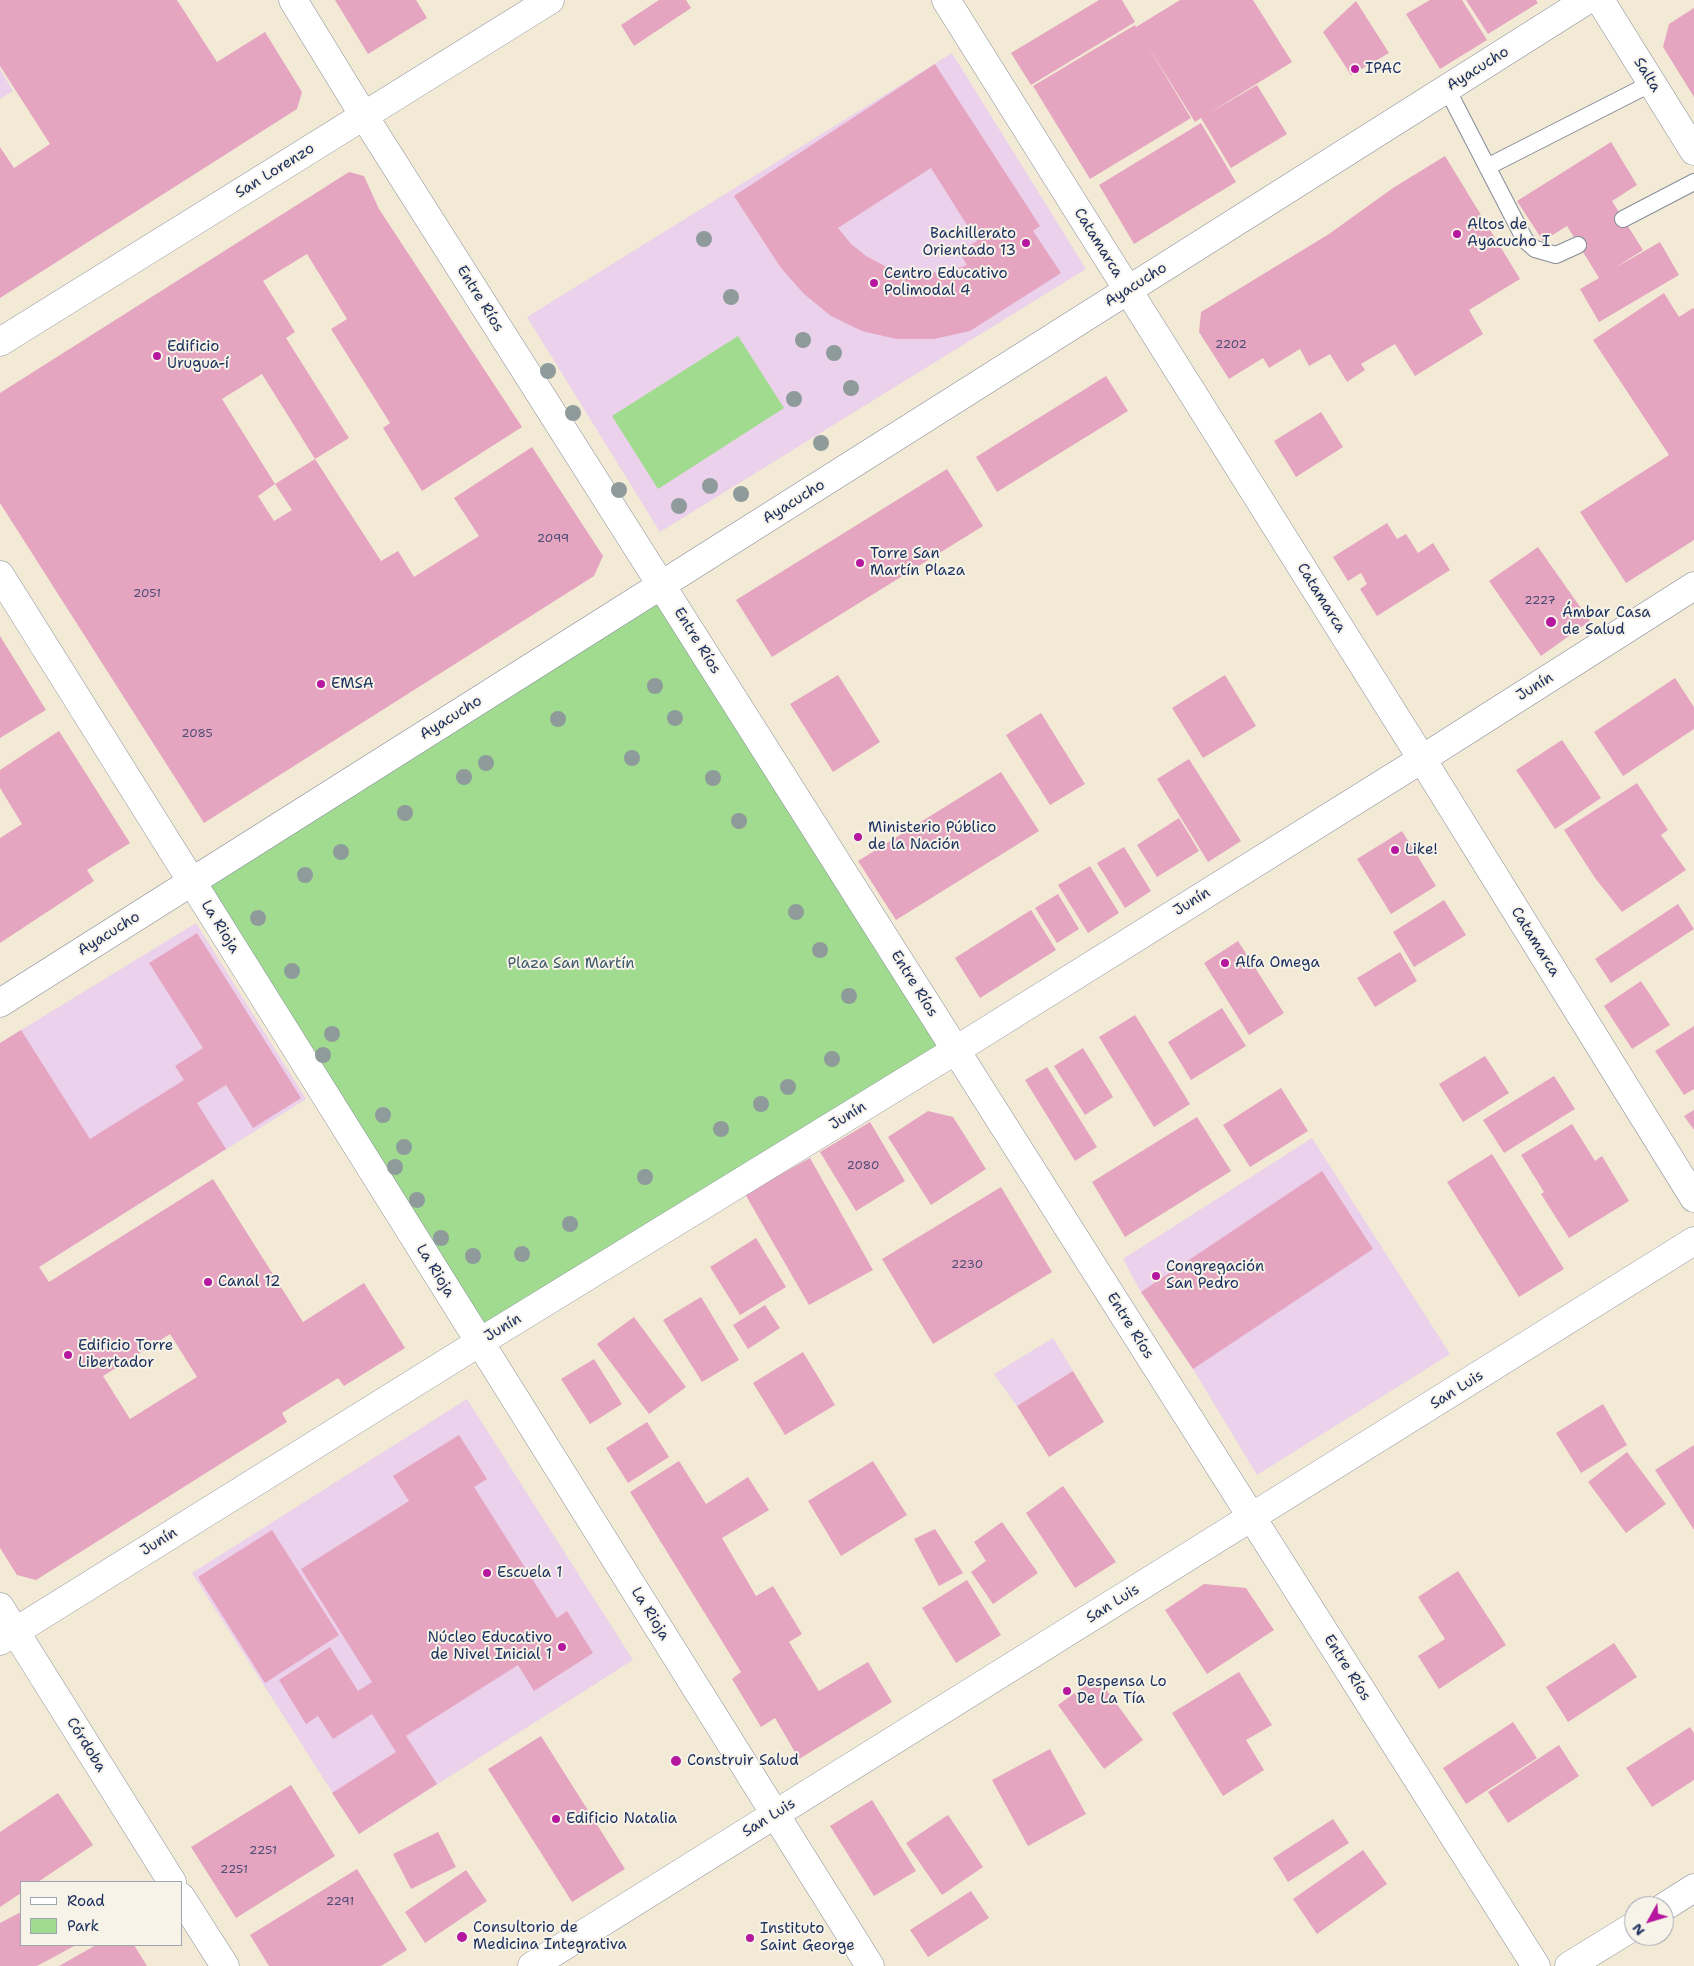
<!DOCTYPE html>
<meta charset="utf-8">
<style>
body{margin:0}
#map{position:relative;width:1694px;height:1966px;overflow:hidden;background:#f2ead5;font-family:"Shantell Sans",sans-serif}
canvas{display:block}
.legend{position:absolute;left:20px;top:1881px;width:162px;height:65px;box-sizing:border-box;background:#f7f3e8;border:1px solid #9fa5b1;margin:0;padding:6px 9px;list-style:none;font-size:15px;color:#1b2f5e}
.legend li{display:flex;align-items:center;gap:10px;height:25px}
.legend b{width:25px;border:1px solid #9fa5b1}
.north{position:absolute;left:1624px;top:1896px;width:50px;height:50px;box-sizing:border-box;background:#f7f3e8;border:1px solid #9fa5b1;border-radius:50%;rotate:231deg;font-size:14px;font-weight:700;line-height:20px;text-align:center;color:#1b2f5e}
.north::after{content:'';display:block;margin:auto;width:18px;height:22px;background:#b5179e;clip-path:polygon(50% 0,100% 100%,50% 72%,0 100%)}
</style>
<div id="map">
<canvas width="1694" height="1966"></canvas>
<ul class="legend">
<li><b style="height:6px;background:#fff"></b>Road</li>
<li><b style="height:14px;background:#a0db8f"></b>Park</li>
</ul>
<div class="north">N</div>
</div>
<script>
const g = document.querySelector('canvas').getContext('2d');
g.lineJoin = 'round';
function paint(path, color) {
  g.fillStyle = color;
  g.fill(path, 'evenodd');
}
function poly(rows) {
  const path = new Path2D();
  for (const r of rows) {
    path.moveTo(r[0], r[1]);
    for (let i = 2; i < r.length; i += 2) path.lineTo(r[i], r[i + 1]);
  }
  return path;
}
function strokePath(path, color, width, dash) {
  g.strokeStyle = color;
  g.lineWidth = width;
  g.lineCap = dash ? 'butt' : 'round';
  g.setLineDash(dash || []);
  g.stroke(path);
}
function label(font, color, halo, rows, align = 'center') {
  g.font = font + ' "Shantell Sans",sans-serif';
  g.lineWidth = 4;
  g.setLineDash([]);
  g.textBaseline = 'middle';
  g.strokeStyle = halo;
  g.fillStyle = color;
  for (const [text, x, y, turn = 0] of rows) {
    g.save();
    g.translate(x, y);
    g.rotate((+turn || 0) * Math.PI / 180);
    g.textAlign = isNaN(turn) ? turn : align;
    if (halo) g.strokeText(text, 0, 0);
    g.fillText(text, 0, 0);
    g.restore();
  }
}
paint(poly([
 [952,53,1086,269,660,532,527,317],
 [0,69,13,91,0,99],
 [196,923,306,1099,39,1267,0,1205,0,1043],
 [1312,1138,1450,1354,1257,1475,1193,1369,1141,1292,1123,1259],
 [1053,1338,1073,1371,1017,1406,994,1374],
 [467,1399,633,1660,359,1834,192,1573]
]), '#ebd1eb');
paint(poly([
 [738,336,784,408,658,489,612,416],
 [662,596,941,1046,480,1331,201,881]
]), '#a0db8f');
paint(poly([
 [0,0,177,0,217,62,265,32,302,92,297,109,0,298,0,147,14,168,50,144,0,66],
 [335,0,416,0,427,18,368,54],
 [659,0,686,0,691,8,634,46,621,25],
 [1099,0,1122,0,1135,22,1031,85,1011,53],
 [1180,0,1253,0,1292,62,1206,115,1257,85,1287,134,1231,168,1201,118,1195,122,1146,43,1191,118,1090,179,1033,86,1135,25,1136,27],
 [1430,0,1462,0,1487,40,1440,69,1406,14],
 [1466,0,1536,0,1538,3,1488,34],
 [1356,1,1389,53,1351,75,1323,32],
 [1694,8,1694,97,1663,47,1669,24],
 [935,64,1040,226,1033,231,1061,273,970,331,934,339,896,339,862,331,831,316,804,294,781,268,734,196],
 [931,168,977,241,959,252,967,265,946,272,925,273,904,272,885,266,866,256,851,244,838,228],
 [1201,123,1236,182,1134,244,1099,185],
 [1611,142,1637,185,1612,201,1643,250,1613,269,1660,242,1679,275,1599,322,1580,289,1599,278,1567,226,1543,241,1517,201],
 [1445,156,1520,279,1469,310,1483,334,1415,376,1395,344,1361,364,1365,370,1347,382,1330,354,1309,366,1300,349,1269,368,1263,358,1229,379,1199,332,1201,312,1329,234,1393,188],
 [349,172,364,176,379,209,522,427,422,491,383,428,390,423,331,329,347,319,307,254,263,281,295,332,286,338,349,438,315,459,381,561,398,551,414,577,479,536,454,498,532,447,603,556,594,576,204,823,0,503,0,393],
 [262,374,315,459,275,484,222,399],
 [275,484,292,510,274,521,258,496],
 [1664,293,1679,317,1693,308,1694,309,1694,540,1626,583,1580,512,1669,455,1593,340],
 [1106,376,1128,411,997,492,976,457],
 [1321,412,1343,447,1296,477,1274,441],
 [947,469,983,526,772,657,736,600],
 [1387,523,1397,539,1406,534,1418,553,1433,543,1450,570,1377,616,1360,589,1367,584,1361,573,1348,581,1333,557],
 [1538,547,1590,621,1541,656,1489,581],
 [0,636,46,710,0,738],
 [838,675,880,742,833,772,790,704],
 [1225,675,1256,726,1203,758,1172,708],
 [1675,678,1694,707,1694,729,1623,776,1594,732],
 [1041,713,1085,784,1050,805,1006,735],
 [59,731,130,843,87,870,94,881,0,943,0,838,22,824,0,788,0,770],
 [1562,740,1601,798,1555,829,1516,770],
 [1189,759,1241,841,1208,862,1157,779],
 [1001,772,1039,831,896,920,858,861],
 [1637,783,1668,830,1661,835,1686,870,1622,912,1595,878,1564,830],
 [1179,818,1199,851,1157,877,1137,845],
 [1402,831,1436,886,1391,914,1357,859],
 [1124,847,1151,891,1125,908,1097,863],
 [1090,866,1119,913,1088,933,1058,885],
 [1058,894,1079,929,1057,943,1035,908],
 [1444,900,1466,935,1414,967,1393,932],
 [1678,904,1694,929,1611,983,1595,959],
 [1031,910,1056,950,980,998,955,958],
 [197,933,301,1098,253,1128,226,1085,197,1103,226,1149,39,1267,49,1282,213,1179,303,1322,364,1283,405,1348,344,1386,338,1378,282,1413,287,1422,36,1580,17,1575,0,1548,0,1043,21,1030,90,1139,184,1080,175,1066,203,1048,149,963],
 [170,1334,197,1377,130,1419,103,1376],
 [1238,941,1284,1013,1249,1035,1204,963],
 [1400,952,1417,981,1375,1007,1357,978],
 [1641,981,1670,1025,1632,1049,1604,1006],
 [1222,1008,1246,1046,1191,1080,1168,1042],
 [1135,1015,1190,1104,1154,1127,1099,1037],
 [1694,1026,1694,1089,1684,1095,1655,1051],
 [1083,1048,1113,1097,1085,1115,1054,1066],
 [1485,1056,1509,1093,1463,1122,1439,1084],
 [1047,1067,1097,1147,1075,1161,1025,1080],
 [1554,1076,1575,1109,1504,1153,1483,1120],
 [1281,1088,1308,1131,1250,1167,1223,1125],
 [1694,1110,1694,1130,1684,1116],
 [928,1111,953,1117,986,1169,931,1205,888,1137],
 [1197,1117,1231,1171,1125,1237,1092,1182],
 [870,1122,905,1181,856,1211,820,1152],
 [1572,1124,1595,1161,1602,1156,1629,1201,1569,1238,1541,1194,1544,1192,1521,1155],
 [1492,1154,1564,1269,1519,1297,1447,1182],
 [810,1158,873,1270,809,1305,745,1194],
 [1322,1171,1373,1249,1193,1369,1141,1292],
 [1001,1187,1052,1272,933,1344,882,1259],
 [756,1238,786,1287,740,1315,710,1267],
 [701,1297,739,1360,702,1382,663,1320],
 [765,1305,780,1328,748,1349,733,1325],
 [634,1317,686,1387,649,1414,597,1344],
 [803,1352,835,1405,785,1435,753,1383],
 [594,1359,622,1404,590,1424,561,1379],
 [1073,1371,1104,1422,1049,1457,1017,1406],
 [1603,1404,1627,1445,1581,1473,1556,1433],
 [647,1422,669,1457,628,1483,606,1448],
 [459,1435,487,1479,474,1487,557,1618,567,1611,593,1653,534,1691,518,1665,406,1736,437,1784,359,1834,332,1793,396,1752,372,1714,333,1739,318,1716,306,1724,279,1680,330,1647,358,1691,372,1682,301,1569,409,1501,393,1476],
 [1694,1445,1694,1530,1655,1470],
 [1627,1452,1666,1504,1626,1533,1588,1482],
 [679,1461,706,1504,748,1477,769,1510,722,1538,756,1596,773,1586,802,1634,789,1642,819,1691,868,1662,892,1702,799,1759,775,1718,761,1727,732,1679,741,1672,630,1492],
 [873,1461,907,1515,841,1556,808,1501],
 [1063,1486,1116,1562,1075,1588,1026,1513],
 [1002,1522,1038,1573,993,1604,971,1572,986,1561,974,1542],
 [935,1529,963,1573,939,1586,914,1539],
 [272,1530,339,1635,265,1683,198,1577],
 [1458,1571,1506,1645,1439,1689,1418,1656,1445,1639,1418,1597],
 [967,1580,1001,1635,956,1663,922,1608],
 [1204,1584,1246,1588,1274,1630,1207,1674,1165,1610],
 [1614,1643,1637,1677,1568,1722,1546,1687],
 [1239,1672,1272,1725,1246,1740,1264,1770,1223,1796,1172,1713],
 [1097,1677,1143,1740,1104,1769,1058,1705],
 [1513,1722,1537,1758,1466,1804,1443,1768],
 [1690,1727,1694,1733,1694,1780,1652,1807,1626,1768],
 [541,1736,625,1869,572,1902,488,1769],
 [1559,1745,1579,1776,1508,1823,1488,1792],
 [1050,1749,1086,1814,1028,1846,992,1780],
 [291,1785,335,1856,236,1918,191,1847],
 [58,1793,93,1845,38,1882,21,1882,21,1893,0,1907,0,1832],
 [872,1800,916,1871,874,1896,830,1826],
 [948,1815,983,1867,942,1895,906,1843],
 [1333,1819,1349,1843,1288,1882,1273,1858],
 [438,1832,456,1867,411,1889,393,1854],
 [1363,1850,1387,1884,1317,1934,1293,1899],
 [357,1869,407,1950,381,1966,269,1966,250,1935],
 [466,1870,487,1901,425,1943,405,1912],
 [971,1891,989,1918,928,1957,910,1930],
 [21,1912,21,1945,76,1945,37,1966,0,1966,0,1923],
 [96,1945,134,1945,147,1966,59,1966]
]), '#e5a5c1');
const lane = poly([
 [1447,89,1525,240,1535,249,1556,255,1578,245],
 [1487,167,1652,83],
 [1623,219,1694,182]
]);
const street = poly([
 [293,0,364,116,1536,1966],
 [946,0,1422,759,1694,1198],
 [1600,0,1694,151],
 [0,342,550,0],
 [0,575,870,1966],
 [0,1003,1587,0],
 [0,1607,172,1882],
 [0,1641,480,1342,956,1050,1422,759,1694,586],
 [181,1897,225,1966],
 [1664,1907,1694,1888],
 [532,1966,1694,1241],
 [1569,1966,1634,1926]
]);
strokePath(lane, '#868c9a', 18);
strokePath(street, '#868c9a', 29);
strokePath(lane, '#fff', 16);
strokePath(street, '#fff', 28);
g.fillStyle = '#8e9b9a';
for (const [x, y] of [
 [704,239],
 [731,297],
 [803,340],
 [834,353],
 [548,371],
 [851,388],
 [794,399],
 [573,413],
 [821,443],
 [710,486],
 [619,490],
 [741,494],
 [679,506],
 [655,686],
 [675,718],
 [558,719],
 [632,758],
 [486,763],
 [464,777],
 [713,778],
 [405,813],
 [739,821],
 [341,852],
 [305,875],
 [796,912],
 [258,918],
 [820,950],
 [292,971],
 [849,996],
 [332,1034],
 [323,1055],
 [832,1059],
 [788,1087],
 [761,1104],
 [383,1115],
 [721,1129],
 [404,1147],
 [395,1167],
 [645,1177],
 [417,1200],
 [570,1224],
 [441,1238],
 [522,1254],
 [473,1256]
]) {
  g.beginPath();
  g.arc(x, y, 8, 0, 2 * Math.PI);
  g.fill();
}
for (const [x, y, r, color] of [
 [1355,69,5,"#b5179e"],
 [1457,234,5,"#b5179e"],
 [1026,243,5,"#b5179e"],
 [874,283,5,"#b5179e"],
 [157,356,5,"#b5179e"],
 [860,563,5,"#b5179e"],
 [1551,622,6,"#b5179e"],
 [321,684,5,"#b5179e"],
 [858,837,5,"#b5179e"],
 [1395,850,5,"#b5179e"],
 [1225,963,5,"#b5179e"],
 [1156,1276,5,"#b5179e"],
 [208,1282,5,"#b5179e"],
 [68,1355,5,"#b5179e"],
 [487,1573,5,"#b5179e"],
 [562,1647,5,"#b5179e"],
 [1067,1691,5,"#b5179e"],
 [676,1761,6,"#b5179e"],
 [556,1819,5,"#b5179e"],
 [462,1937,6,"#b5179e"],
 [750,1938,5,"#b5179e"]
]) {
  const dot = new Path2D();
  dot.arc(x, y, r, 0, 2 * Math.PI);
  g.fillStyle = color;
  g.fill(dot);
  strokePath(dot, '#f7f3e8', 2);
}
label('12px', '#4e4c77', null, [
 ["2202",1231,345],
 ["2099",553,539],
 ["2051",147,594],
 ["2227",1540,601],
 ["2085",197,734],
 ["2080",863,1166],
 ["2230",967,1265],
 ["2251",263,1851],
 ["2251",234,1870],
 ["2291",340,1902]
]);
label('15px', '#1b2f5e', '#f7f3e8', [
 ["IPAC",1365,69],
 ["Altos de",1467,225],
 ["Ayacucho I",1467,242],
 ["Bachillerato",1016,234,"right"],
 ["Orientado 13",1016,251,"right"],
 ["Centro Educativo",884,274],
 ["Polimodal 4",884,291],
 ["Edificio",167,347],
 ["Urugua-í",167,364],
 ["Torre San",870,554],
 ["Martín Plaza",870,571],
 ["Ámbar Casa",1562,613],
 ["de Salud",1562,630],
 ["EMSA",331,684],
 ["Ministerio Público",868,828],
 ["de la Nación",868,845],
 ["Like!",1405,850],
 ["Alfa Omega",1235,963],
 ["Congregación",1166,1267],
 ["San Pedro",1166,1284],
 ["Canal 12",218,1282],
 ["Edificio Torre",78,1346],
 ["Libertador",78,1363],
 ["Escuela 1",497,1573],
 ["Núcleo Educativo",552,1638,"right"],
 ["de Nivel Inicial 1",552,1655,"right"],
 ["Despensa Lo",1077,1682],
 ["De La Tía",1077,1699],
 ["Construir Salud",687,1761],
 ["Edificio Natalia",566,1819],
 ["Consultorio de",473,1928],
 ["Medicina Integrativa",473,1945],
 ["Instituto",760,1929],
 ["Saint George",760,1946]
], 'left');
label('15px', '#1b2f5e', '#f7f3e8', [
 ["Ayacucho",1478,69,-32],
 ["Salta",1647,75,58],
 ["San Lorenzo",275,171,-32],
 ["Catamarca",1098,243,58],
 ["Ayacucho",1136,285,-32],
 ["Entre Ríos",480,299,58],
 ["Ayacucho",794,502,-32],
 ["Catamarca",1321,598,58],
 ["Entre Ríos",697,641,58],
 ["Junín",1535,687,-32],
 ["Ayacucho",451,718,-32],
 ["Junín",1192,902,-32],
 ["La Rioja",220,927,58],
 ["Ayacucho",109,934,-32],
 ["Catamarca",1535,942,58],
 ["Entre Ríos",914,984,58],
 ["Junín",848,1116,-32],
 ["La Rioja",435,1271,58],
 ["Entre Ríos",1130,1326,58],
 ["Junín",503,1328,-31],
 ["San Luis",1457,1390,-32],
 ["Junín",159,1542,-32],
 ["San Luis",1113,1604,-32],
 ["La Rioja",650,1614,58],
 ["Entre Ríos",1347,1668,58],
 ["Córdoba",86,1745,58],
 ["San Luis",769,1818,-32]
]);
label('15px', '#3c5a6a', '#f7f3e8', [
 ["Plaza San Martín",571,964]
]);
</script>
